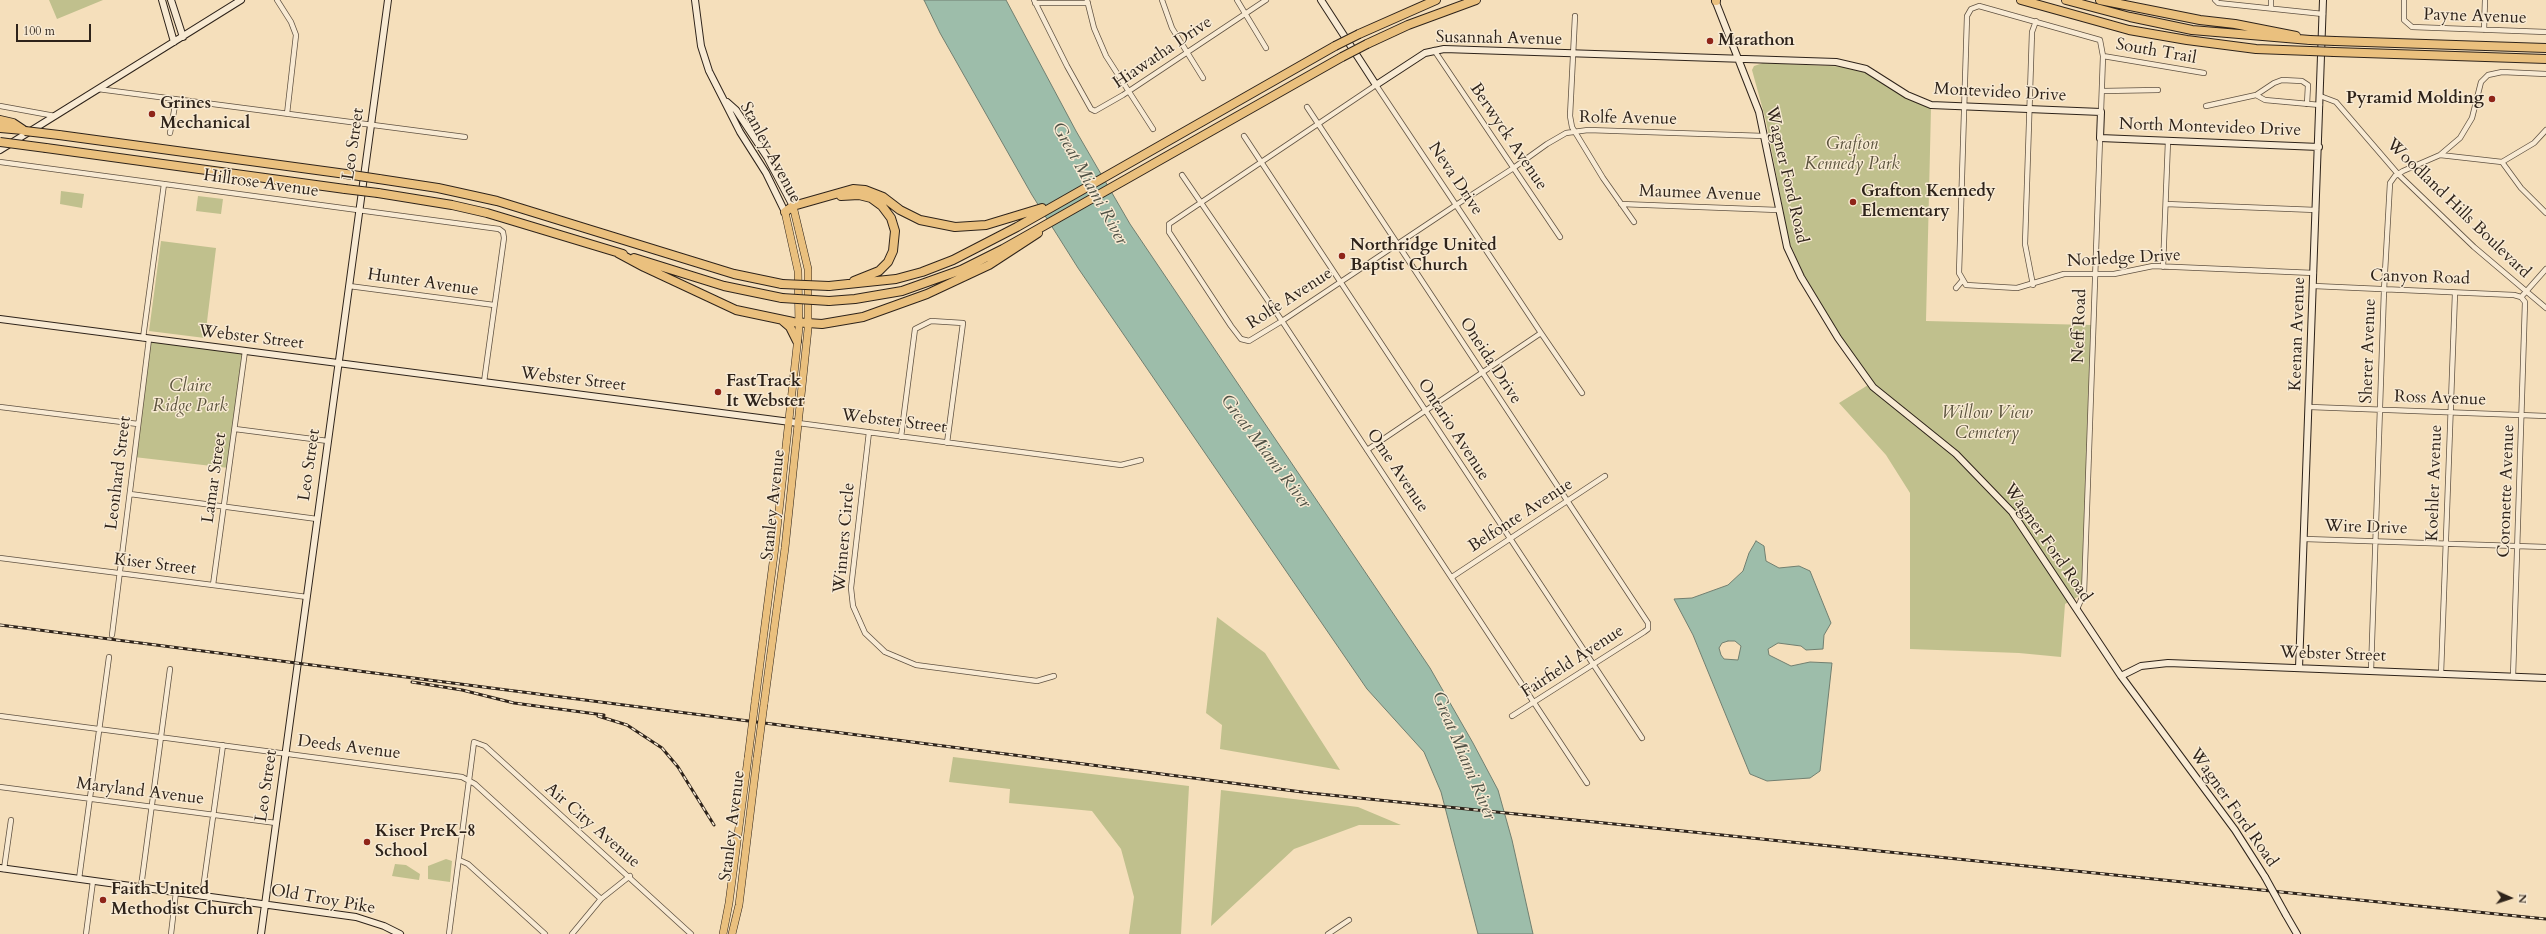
<!DOCTYPE html>
<style>
body{margin:0}
#map{position:relative;width:2546px;height:934px;overflow:hidden;background:#f5dfbb;font-family:Cardo,serif}
canvas{display:block}
.north{position:absolute;left:2490px;top:878px;width:40px;height:40px;-webkit-text-stroke:3px #f8ead3;paint-order:stroke;rotate:93deg;font-size:11px;font-weight:700;line-height:16px;text-align:center;color:#2e231a}
.north::after{content:'';display:block;margin:auto;width:14px;height:18px;background:#2e231a;clip-path:polygon(50% 0,100% 100%,50% 72%,0 100%)}
.scale{position:absolute;left:16px;top:24px;width:75px;height:18px;box-sizing:border-box;border:2px solid #2e231a;border-top:0;padding-left:5px;font-size:12px;line-height:14px;white-space:nowrap;color:#2e231a;-webkit-text-stroke:3px #f8ead3;paint-order:stroke}
</style>
<div id="map">
<canvas width="2546" height="934"></canvas>
<div class="north">N</div>
<div class="scale">100 m</div>
</div>
<script>
const g = document.querySelector('canvas').getContext('2d');
g.lineJoin = 'round';
function paint(path, color) {
  g.fillStyle = color;
  g.fill(path, 'evenodd');
}
function poly(rows) {
  const path = new Path2D();
  for (const r of rows) {
    path.moveTo(r[0], r[1]);
    for (let i = 2; i < r.length; i += 2) path.lineTo(r[i], r[i + 1]);
  }
  return path;
}
function strokePath(path, color, width, dash) {
  g.strokeStyle = color;
  g.lineWidth = width;
  g.lineCap = dash ? 'butt' : 'round';
  g.setLineDash(dash || []);
  g.stroke(path);
}
function label(font, color, halo, rows, align = 'center') {
  g.font = font + ' Cardo,serif';
  g.lineWidth = 3;
  g.setLineDash([]);
  g.textBaseline = 'middle';
  g.strokeStyle = halo;
  g.fillStyle = color;
  for (const [text, x, y, turn = 0] of rows) {
    g.save();
    g.translate(x, y);
    g.rotate((+turn || 0) * Math.PI / 180);
    g.textAlign = isNaN(turn) ? turn : align;
    if (halo) g.strokeText(text, 0, 0);
    g.fillText(text, 0, 0);
    g.restore();
  }
}
paint(poly([
 [49,0,103,0,57,19],
 [1763,63,1851,67,1868,73,1912,100,1931,108,1926,321,2091,325,2083,587,2081,595,2065,604,2061,657,2019,653,1910,649,1910,493,1886,455,1839,403,1873,382,1845,343,1804,275,1789,241,1766,121,1752,70,1754,66],
 [61,191,84,194,82,208,60,204],
 [198,196,223,199,221,214,196,211],
 [161,241,216,248,205,338,149,331],
 [149,339,245,351,229,468,134,457],
 [1217,617,1265,653,1340,770,1220,749,1222,725,1206,713],
 [953,757,1189,786,1181,934,1129,934,1134,897,1121,849,1092,811,1009,803,1010,789,949,782],
 [1221,790,1358,807,1401,825,1359,825,1294,849,1211,926],
 [446,859,452,861,450,882,428,879,428,866],
 [395,864,406,865,420,874,419,880,392,876]
]), '#c0c08d');
const water = poly([
 [924,0,1006,0,1076,131,1130,224,1430,668,1473,743,1498,790,1512,840,1533,934,1478,934,1441,792,1424,752,1367,689,1078,268,1032,195,940,33,924,0],
 [1756,541,1764,546,1766,561,1779,568,1799,566,1810,571,1831,623,1824,635,1823,649,1806,650,1801,646,1778,643,1768,649,1769,655,1791,666,1810,662,1832,663,1820,771,1810,778,1767,781,1750,774,1693,635,1674,599,1692,598,1728,585,1743,571,1749,553,1756,541],
 [1728,641,1735,641,1741,646,1738,660,1724,659,1721,655,1719,648,1722,643,1728,641]
]);
paint(water, '#9dbdaa');
strokePath(water, '#717f70', 1);
const street = poly([
 [277,0,291,22,296,35,287,114],
 [1034,0,1067,66,1091,109,1095,111,1123,95,1266,0],
 [1087,0,1094,28,1106,56,1153,129],
 [1162,0,1172,28,1203,78],
 [1237,0,1266,48],
 [2215,0,2218,3,2323,14],
 [2271,0,2271,8],
 [2404,0,2404,20,2412,27,2546,32],
 [1035,3,1088,3],
 [1575,16,1570,116,1572,127,1603,178,1634,222],
 [2484,30,2485,0],
 [1434,50,1560,237],
 [2103,56,2204,73],
 [98,89,465,137],
 [2103,91,2158,90],
 [2256,95,2274,83,2282,80,2302,81,2308,85,2307,104],
 [2320,96,2336,102,2398,174,2474,247,2546,308],
 [0,106,55,116],
 [2206,106,2256,95,2265,100,2320,105],
 [1307,107,1648,623,1648,629,1644,632,1512,716],
 [2101,112,2103,56,2100,40,1979,6,1971,9,1967,16,1959,273,1966,285,2017,288,2064,274,2114,274,2153,266,2314,273],
 [170,133,176,100],
 [1244,136,1642,738],
 [2440,155,2502,162,2534,143,2546,130],
 [0,162,499,229,503,232,504,238,484,382],
 [2502,162,2521,188,2546,213],
 [1182,175,1282,321,1587,783],
 [1621,204,1778,210],
 [2166,204,2316,210],
 [2163,267,2168,141],
 [2033,285,2025,244,2032,32,2036,21],
 [349,286,494,305],
 [2314,286,2514,295,2521,297,2525,302,2513,677],
 [1956,288,1962,281],
 [2523,295,2546,269],
 [143,338,164,184],
 [1582,393,1541,333,1456,205,1376,85,1169,224,1169,232,1231,326,1241,339,1249,341,1282,321,1456,205,1512,169,1547,144,1566,133,1588,130,1764,136],
 [0,407,138,424],
 [2310,407,2546,416],
 [798,423,1121,465,1141,460],
 [235,429,328,441],
 [869,432,851,588,853,606,865,633,885,652,916,665,1037,681,1054,676],
 [901,437,915,329,931,321,963,323,947,443],
 [1367,450,1541,333],
 [130,494,317,519],
 [2305,539,2546,547],
 [0,558,307,597],
 [1452,577,1605,476],
 [213,585,245,351],
 [2077,609,2084,593,2100,138],
 [112,635,149,339],
 [2371,671,2384,290,2390,183,2395,176,2403,171,2440,155,2460,138,2472,118,2481,82,2488,75,2502,72,2546,74],
 [2441,674,2455,293],
 [0,716,462,777,475,784,601,899],
 [0,787,276,823],
 [459,860,468,864,545,934],
 [4,869,11,820],
 [79,879,109,657],
 [141,887,170,669],
 [202,896,223,745],
 [86,934,93,881],
 [171,934,176,892],
 [449,934,474,742,485,746,691,934],
 [572,934,601,899,630,876],
 [1328,934,1349,920]
]);
const secondary = poly([
 [162,0,174,42],
 [171,0,183,37],
 [695,0,701,46,709,71,740,132,766,173,785,212],
 [1321,0,1376,85,1425,53,1444,49,1836,62,1866,69,1907,95,1931,105,2101,112,2100,138,2319,147],
 [1715,0,1759,112,1787,247,1801,277,1838,338,1873,387,1956,454,2012,512,2121,676,2235,830,2265,877],
 [727,102,736,110,767,157,793,206],
 [0,150,241,0],
 [0,319,798,423],
 [2299,668,2323,0],
 [2121,676,2141,666,2168,663,2546,678],
 [0,868,356,917,384,926,400,934],
 [2286,915,2297,934],
 [261,934,388,0]
]);
const primary = poly([
 [755,702,775,547,799,328,798,271,785,212],
 [764,704,785,548,808,329,808,269,793,206],
 [723,934,729,903,748,758],
 [732,934,739,905,757,758]
]);
const highway = poly([
 [2021,0,2129,30,2187,40,2256,49,2310,51],
 [2066,0,2130,17,2192,30,2310,40],
 [2100,0,2200,20,2235,24,2296,36],
 [1716,1,1716,0],
 [1359,34,1436,0],
 [2335,41,2546,48],
 [1367,44,1408,25,1476,0],
 [2334,52,2546,59],
 [0,120,13,123,25,131],
 [0,128,23,130],
 [59,135,346,174],
 [46,148,345,189],
 [379,179,438,188,497,201,734,274,782,284],
 [378,193,452,205,487,213,623,254],
 [841,196,859,195,871,198,882,206,891,218,895,231,893,251,888,262,879,271,854,281],
 [785,212,793,206,853,189,865,190,883,197,900,210,920,220,955,227,986,225,1042,208],
 [618,253,644,267,736,310,793,322,822,324,863,317,927,294,989,265,1038,233],
 [634,258,724,286,782,298],
 [829,286,896,279,922,272,953,260,1017,227,1335,46],
 [829,301,855,299,902,291,961,270,1003,249,1342,57],
 [783,321,790,327,797,341]
]);
strokePath(street, '#605242', 6);
strokePath(secondary, '#2e231a', 8);
strokePath(primary, '#2e231a', 8);
strokePath(highway, '#2e231a', 10);
strokePath(street, '#f8ead3', 4.5);
strokePath(secondary, '#f8ead3', 6);
strokePath(primary, '#eac07e', 7);
strokePath(highway, '#eac07e', 8);
const rail = poly([
 [0,625,1310,793,2546,919],
 [412,682,462,690,514,703,604,715],
 [598,716,627,725,662,748,678,767,714,825]
]);
strokePath(rail, '#2e231a', 3);
strokePath(rail, '#f8ead3', 1.5, [4.5]);
const secondaryBridge = poly([
 [2265,877,2286,915]
]);
const primaryBridge = poly([
 [748,758,755,702],
 [757,758,764,704]
]);
const highwayBridge = poly([
 [2310,40,2335,41],
 [1335,46,1359,34],
 [2310,51,2334,52],
 [1342,57,1367,44],
 [25,131,59,135],
 [0,142,46,148],
 [346,174,379,179],
 [345,189,378,193],
 [782,284,829,286],
 [782,298,829,301]
]);
strokePath(secondaryBridge, '#2e231a', 8, []);
strokePath(primaryBridge, '#2e231a', 8, []);
strokePath(highwayBridge, '#2e231a', 10, []);
strokePath(secondaryBridge, '#f8ead3', 6);
strokePath(primaryBridge, '#eac07e', 7);
strokePath(highwayBridge, '#eac07e', 8);
for (const [x, y, r, color] of [
 [1710,41,4,"#8f2418"],
 [2492,99,4,"#8f2418"],
 [152,114,4,"#8f2418"],
 [1853,202,4,"#8f2418"],
 [1342,256,4,"#8f2418"],
 [718,392,4,"#8f2418"],
 [367,842,4,"#8f2418"],
 [103,900,4,"#8f2418"]
]) {
  const dot = new Path2D();
  dot.arc(x, y, r, 0, 2 * Math.PI);
  g.fillStyle = color;
  g.fill(dot);
  strokePath(dot, '#f8ead3', 1.5);
}
label('17px', '#2e231a', '#f8ead3', [
 ["Payne Avenue",2475,17,2],
 ["Susannah Avenue",1499,39,1],
 ["South Trail",2156,52,10],
 ["Hiawatha Drive",1163,53,-34],
 ["Montevideo Drive",2000,93,3],
 ["Rolfe Avenue",1628,119,1],
 ["North Montevideo Drive",2210,128,2],
 ["Berwyck Avenue",1508,137,56],
 ["Leo Street",354,144,-82],
 ["Stanley Avenue",770,153,62],
 ["Wagner Ford Road",1786,175,77],
 ["Neva Drive",1455,179,56],
 ["Hillrose Avenue",261,184,8],
 ["Maumee Avenue",1700,194,2],
 ["Woodland Hills Boulevard",2458,209,44],
 ["Norledge Drive",2124,259,-3],
 ["Canyon Road",2420,278,2],
 ["Hunter Avenue",423,283,8],
 ["Rolfe Avenue",1290,299,-33],
 ["Neff Road",2080,326,-88],
 ["Keenan Avenue",2298,334,-88],
 ["Webster Street",251,338,7],
 ["Sherer Avenue",2369,351,-88],
 ["Oneida Drive",1490,361,57],
 ["Webster Street",573,380,7],
 ["Ross Avenue",2440,399,2],
 ["Webster Street",894,422,7],
 ["Ontario Avenue",1453,430,57],
 ["Leo Street",310,465,-82],
 ["Ome Avenue",1397,471,56],
 ["Leonhard Street",119,473,-83],
 ["Lamar Street",215,478,-82],
 ["Koehler Avenue",2435,483,-88],
 ["Coronette Avenue",2507,491,-88],
 ["Stanley Avenue",774,505,-84],
 ["Belfonte Avenue",1521,516,-33],
 ["Wire Drive",2366,528,2],
 ["Winners Circle",845,538,-85],
 ["Wagner Ford Road",2047,543,55],
 ["Kiser Street",155,565,7],
 ["Webster Street",2333,655,2],
 ["Fairfield Avenue",1573,662,-33],
 ["Deeds Avenue",349,748,7],
 ["Leo Street",267,786,-82],
 ["Maryland Avenue",140,792,7],
 ["Wagner Ford Road",2233,808,55],
 ["Air City Avenue",592,826,41],
 ["Stanley Avenue",733,826,-83],
 ["Old Troy Pike",323,900,10]
]);
label('bold 17px', '#2e231a', '#f8ead3', [
 ["Marathon",1718,41],
 ["Pyramid Molding",2484,99,"right"],
 ["Grines",160,104],
 ["Mechanical",160,124],
 ["Grafton Kennedy",1861,192],
 ["Elementary",1861,212],
 ["Northridge United",1350,246],
 ["Baptist Church",1350,266],
 ["FastTrack",726,382],
 ["It Webster",726,402],
 ["Kiser PreK-8",375,832],
 ["School",375,852],
 ["Faith United",111,890],
 ["Methodist Church",111,910]
], 'left');
label('italic 17px', '#5a523c', '#f8ead3', [
 ["Grafton",1852,145],
 ["Kennedy Park",1852,165],
 ["Claire",190,387],
 ["Ridge Park",190,407],
 ["Willow View",1987,414],
 ["Cemetery",1987,434]
]);
label('italic 18px', '#4f5145', '#f8ead3', [
 ["Great Miami River",1089,184,61],
 ["Great Miami River",1265,452,53],
 ["Great Miami River",1463,756,67]
]);
</script>
